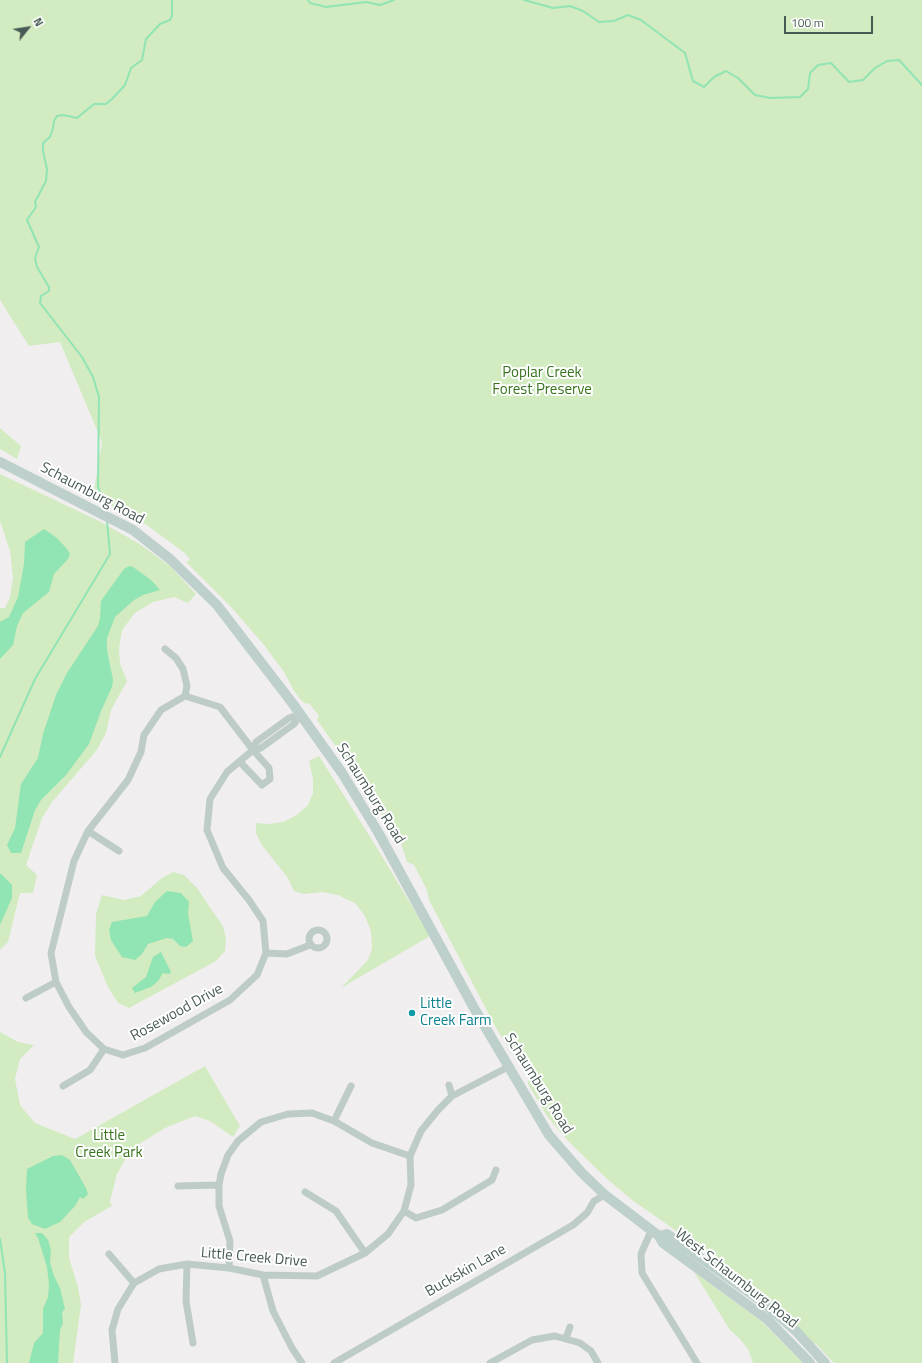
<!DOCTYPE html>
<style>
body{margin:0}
#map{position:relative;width:922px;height:1363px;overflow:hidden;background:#f1eef0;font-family:"Titillium Web",sans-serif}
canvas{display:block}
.north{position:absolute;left:8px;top:8px;width:40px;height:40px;-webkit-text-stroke:3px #fff;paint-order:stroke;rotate:60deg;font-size:11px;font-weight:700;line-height:16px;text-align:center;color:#485a54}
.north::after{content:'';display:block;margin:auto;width:14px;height:18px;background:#485a54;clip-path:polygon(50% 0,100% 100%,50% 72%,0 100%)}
.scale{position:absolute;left:784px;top:16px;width:89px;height:18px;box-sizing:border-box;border:2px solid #485a54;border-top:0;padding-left:5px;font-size:12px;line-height:14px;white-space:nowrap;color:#485a54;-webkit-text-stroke:3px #fff;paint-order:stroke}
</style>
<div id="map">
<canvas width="922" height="1363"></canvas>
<div class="north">N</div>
<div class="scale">100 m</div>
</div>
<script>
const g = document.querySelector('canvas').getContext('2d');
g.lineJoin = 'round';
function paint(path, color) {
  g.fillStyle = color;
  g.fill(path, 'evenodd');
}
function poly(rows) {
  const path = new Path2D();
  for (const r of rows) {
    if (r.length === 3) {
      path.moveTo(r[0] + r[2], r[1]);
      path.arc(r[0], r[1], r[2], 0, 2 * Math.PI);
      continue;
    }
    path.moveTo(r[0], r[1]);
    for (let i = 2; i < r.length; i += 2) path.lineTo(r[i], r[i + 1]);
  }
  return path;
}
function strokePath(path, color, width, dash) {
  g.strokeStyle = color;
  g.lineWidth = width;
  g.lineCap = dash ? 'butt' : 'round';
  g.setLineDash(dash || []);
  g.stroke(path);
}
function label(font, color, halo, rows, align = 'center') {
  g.font = font + ' "Titillium Web",sans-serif';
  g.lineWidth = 4;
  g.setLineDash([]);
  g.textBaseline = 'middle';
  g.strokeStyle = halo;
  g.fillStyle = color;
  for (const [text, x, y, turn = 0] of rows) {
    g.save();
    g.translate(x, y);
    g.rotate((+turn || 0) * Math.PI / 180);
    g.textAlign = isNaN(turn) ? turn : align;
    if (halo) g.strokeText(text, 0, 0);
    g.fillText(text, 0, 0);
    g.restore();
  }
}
paint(poly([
 [0,0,922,0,922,1363,834,1363,815,1343,809,1347,793,1321,777,1306,714,1257,632,1200,606,1178,568,1141,547,1116,528,1084,529,1075,521,1061,515,1058,496,1028,429,900,427,890,414,865,407,862,400,840,396,838,367,791,365,783,349,765,317,720,319,716,309,703,306,704,301,700,294,691,284,672,264,645,231,607,186,562,190,560,186,554,140,520,93,497,102,442,60,342,29,346,0,300],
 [0,428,21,446,17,459,0,449],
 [0,474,99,521,138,543,170,566,196,594,188,603,174,597,153,602,135,613,122,630,119,649,120,664,127,681,111,710,106,733,96,751,52,802,42,818,26,865,37,875,33,893,20,893,8,942,0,950,0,608,5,608,10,597,13,577,10,551,0,521],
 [319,756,374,843,430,936,341,988,368,960,372,948,371,931,365,916,355,903,338,895,322,892,304,894,294,891,288,878,261,844,256,833,256,823,268,824,283,822,297,815,308,805,313,793,313,779,309,761],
 [173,872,184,875,197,888,211,909,223,926,226,939,225,951,216,961,129,1008,118,1003,108,987,95,956,96,914,102,895,124,900,141,896,162,878],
 [0,1032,18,1042,34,1045,20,1059,15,1079,20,1105,35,1123,75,1139,205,1066,240,1126,233,1137,210,1121,195,1116,165,1128,131,1149,117,1174,110,1201,112,1206,84,1222,69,1237,69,1258,78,1287,81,1305,73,1363,0,1363],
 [694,1272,761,1321,803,1363,753,1363,748,1349,739,1338,730,1330]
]), '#d2ebc0');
paint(poly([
 [44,529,57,538,67,549,70,554,68,559,54,574,49,592,23,613,17,626,13,645,0,659,0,622,9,617,18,597,24,564,25,542],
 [129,566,133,567,151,580,160,590,143,595,134,600,115,617,107,638,107,650,113,680,112,687,101,711,89,744,66,775,41,800,35,810,21,853,11,853,7,845,15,828,21,784,38,758,43,734,56,695,67,673,98,626,100,618,101,601,124,569],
 [0,873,12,885,12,898,0,925],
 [167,891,181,893,189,902,188,914,193,941,186,947,180,946,173,939,167,938,148,944,142,954,135,960,122,957,111,940,109,930,112,922,147,916,155,902],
 [161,952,171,972,169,974,163,973,158,981,151,987,135,993,132,988,146,977,153,957],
 [62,1155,70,1160,86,1188,88,1194,83,1199,80,1197,75,1206,60,1222,45,1229,32,1224,28,1218,26,1190,27,1169,53,1156],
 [35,1233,42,1233,48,1240,51,1250,50,1263,54,1276,60,1288,64,1305,65,1308,62,1313,63,1323,60,1330,58,1363,29,1363,34,1343,43,1333,43,1309,48,1297,49,1285,47,1267,38,1238]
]), '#91e4b3');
strokePath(poly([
 [308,0,310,3,326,7,366,2,380,5,394,0],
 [524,0,553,8,570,6,583,11,599,22,614,21,628,15,641,20,685,53,693,81,704,87,714,77,726,71,738,78,755,95,771,98,800,97,808,89,810,73,818,65,831,63,849,82,863,80,875,68,887,61,899,60,922,85],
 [106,513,105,505,98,487,99,397,93,377,82,357,40,303,41,296,49,291,49,287,37,267,35,258,39,247,27,220,36,207,35,202,46,181,47,169,43,151,43,143,50,137,53,128,54,121,57,116,63,115,77,118,94,104,106,104,112,99,125,85,131,68,142,60,146,39,160,24,170,20,172,16,172,0],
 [0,757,35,679,110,554,107,521],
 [0,1239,5,1273,7,1363]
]), '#91e4b3', 2);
strokePath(poly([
 [165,649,176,658,183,669,187,686,185,696],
 [185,696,220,707,253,750,227,772,210,799,207,830,223,868,249,900,263,921,266,953,257,975,230,1000,145,1048,123,1055,104,1049,86,1032,69,1007,56,982,51,953,74,861,88,831,128,780,141,752,144,735,161,710,185,696],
 [253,750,256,742,289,718,301,714],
 [253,750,261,748,294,724,301,714],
 [240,762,262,785,270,779,269,768,253,750],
 [88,831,119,851],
 [318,939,9],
 [266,953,287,954,310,945],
 [26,998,56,982],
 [449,1085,452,1096],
 [63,1086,90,1070,104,1049],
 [334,1121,351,1086],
 [178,1186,219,1185],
 [305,1192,336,1211,365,1253],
 [404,1211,416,1218,442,1210,492,1180,496,1170],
 [651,1231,641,1254,642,1273,697,1363],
 [109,1254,134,1283],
 [187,1264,186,1301,193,1343],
 [229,1268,230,1241,219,1206,219,1185,221,1174,228,1155,238,1141,261,1122,288,1114,312,1113,334,1121,372,1143,410,1156],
 [263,1275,273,1311,292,1348,302,1363],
 [566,1338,570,1327],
 [115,1363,112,1330,118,1309,134,1283,159,1269,187,1264,229,1268,263,1275,317,1276,365,1253,388,1234,404,1211,411,1185,410,1156,421,1131,438,1110,452,1096,508,1067],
 [334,1363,573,1225,587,1213,594,1201,605,1195],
 [490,1363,532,1340,555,1336,580,1343,591,1351,598,1363]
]), '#beccc7', 7);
strokePath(poly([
 [0,462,133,530,170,559,217,605,293,704,342,773,378,832,474,1008,549,1135,582,1173,605,1195,659,1236,663,1243,767,1319,810,1363],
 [659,1236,667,1234,764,1303,796,1331,825,1363]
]), '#bdd0cb', 10);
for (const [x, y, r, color] of [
 [412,1013,4,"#0f9aa8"]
]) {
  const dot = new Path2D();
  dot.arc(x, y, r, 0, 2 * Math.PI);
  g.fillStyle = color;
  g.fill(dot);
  strokePath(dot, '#fff', 1.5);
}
label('15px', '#39751f', '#fff', [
 ["Poplar Creek",542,373],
 ["Forest Preserve",542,390],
 ["Little",109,1136],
 ["Creek Park",109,1153]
]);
label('15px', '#485a54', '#fff', [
 ["Schaumburg Road",92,494,28],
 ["Schaumburg Road",370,794,58],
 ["Rosewood Drive",177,1013,-29],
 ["Schaumburg Road",538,1084,58],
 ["Little Creek Drive",254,1258,5],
 ["Buckskin Lane",466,1271,-30],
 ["West Schaumburg Road",736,1279,38]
]);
label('15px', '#0d838f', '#fff', [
 ["Little",420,1004],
 ["Creek Farm",420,1021]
], 'left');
</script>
